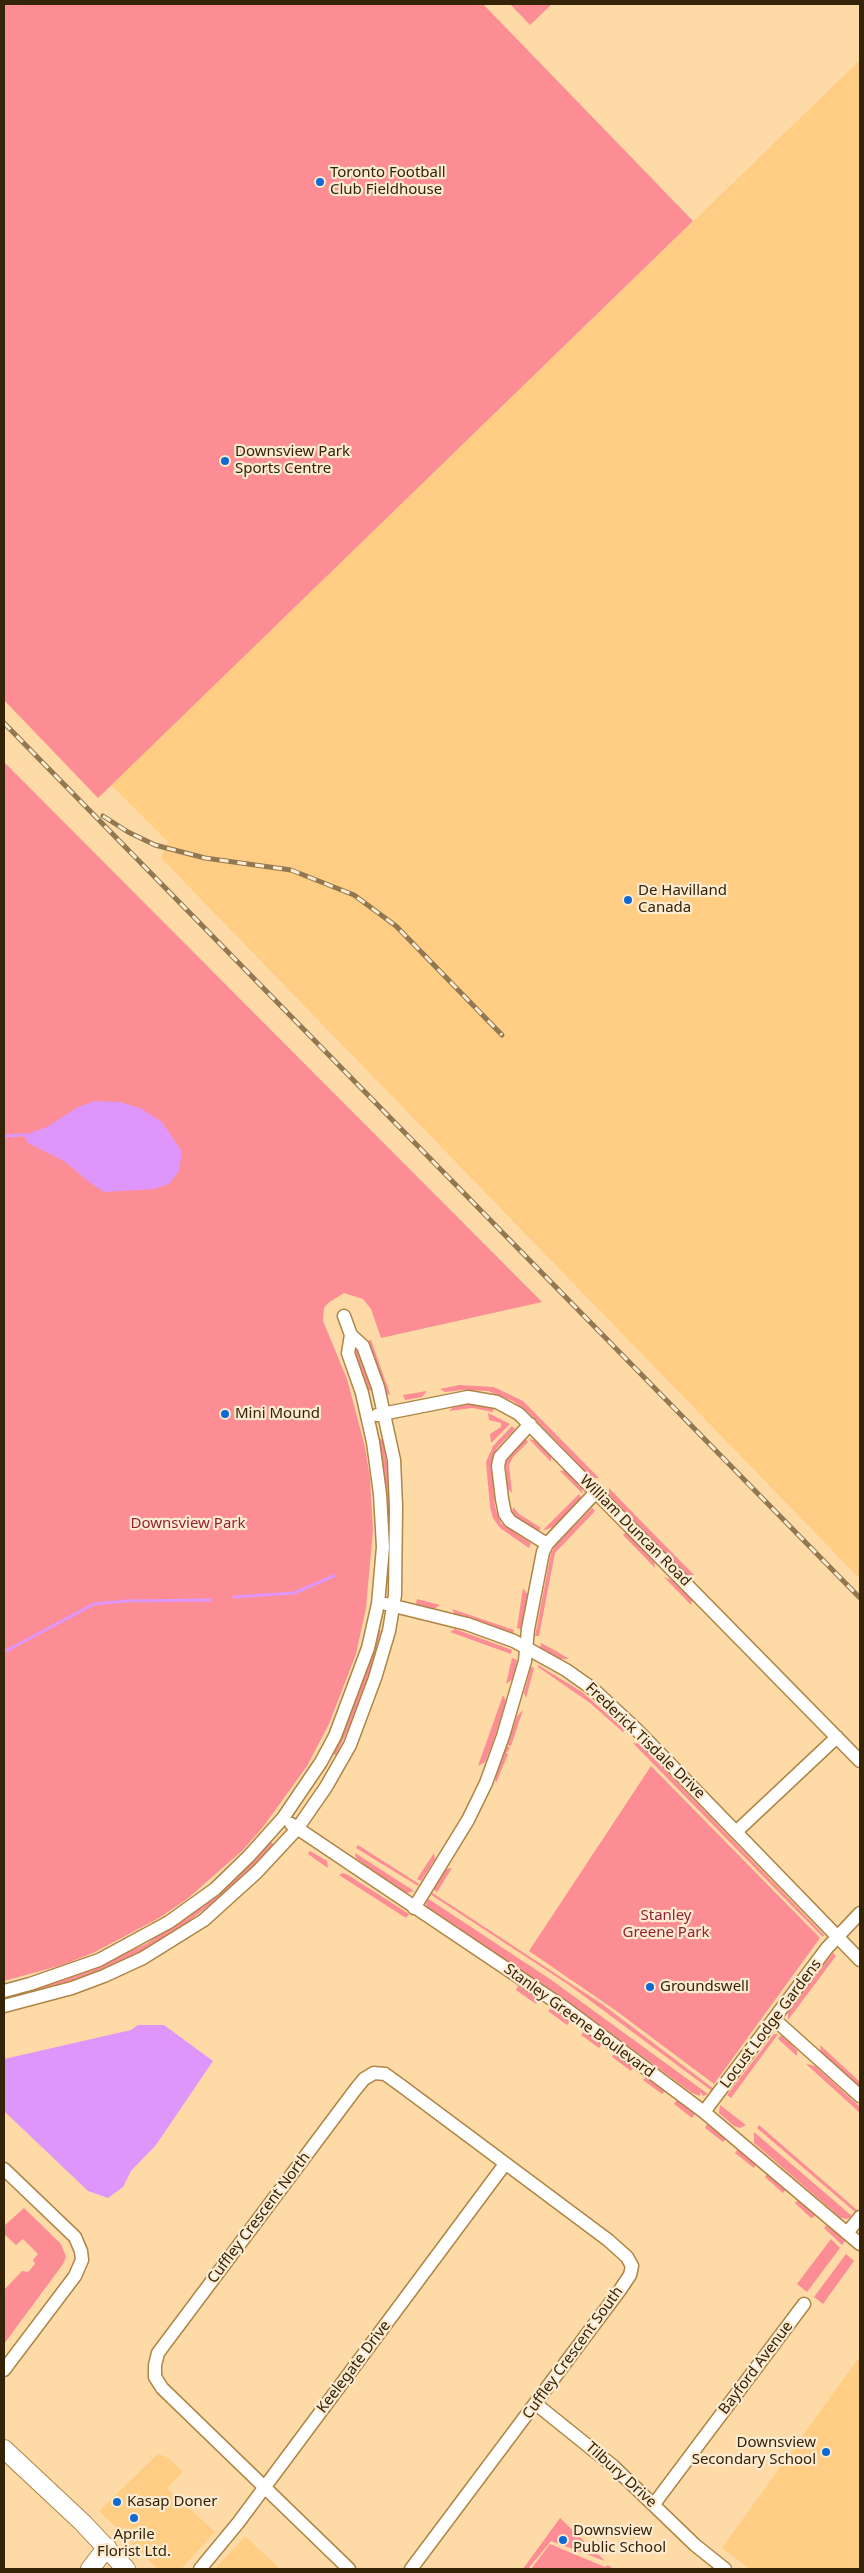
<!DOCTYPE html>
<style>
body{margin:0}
#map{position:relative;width:864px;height:2573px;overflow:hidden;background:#fedaa6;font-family:"Noto Sans",sans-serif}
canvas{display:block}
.frame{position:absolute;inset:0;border:5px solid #342307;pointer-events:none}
</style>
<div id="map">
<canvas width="864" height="2573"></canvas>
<div class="frame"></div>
</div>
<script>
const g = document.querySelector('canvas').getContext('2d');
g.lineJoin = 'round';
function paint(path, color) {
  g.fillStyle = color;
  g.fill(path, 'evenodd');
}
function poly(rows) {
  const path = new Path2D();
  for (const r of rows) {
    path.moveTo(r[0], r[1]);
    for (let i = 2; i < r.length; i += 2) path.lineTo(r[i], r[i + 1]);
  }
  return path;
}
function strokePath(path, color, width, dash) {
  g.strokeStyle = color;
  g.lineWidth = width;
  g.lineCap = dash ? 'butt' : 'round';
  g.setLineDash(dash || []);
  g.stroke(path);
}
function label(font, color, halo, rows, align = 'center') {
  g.font = font + ' "Noto Sans",sans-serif';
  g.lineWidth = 4.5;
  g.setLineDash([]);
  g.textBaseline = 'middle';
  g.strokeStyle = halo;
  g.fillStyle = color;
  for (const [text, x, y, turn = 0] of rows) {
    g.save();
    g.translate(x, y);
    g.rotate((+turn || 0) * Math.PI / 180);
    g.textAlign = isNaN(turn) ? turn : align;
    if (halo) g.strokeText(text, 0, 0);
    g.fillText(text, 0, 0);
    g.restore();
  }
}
paint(poly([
 [860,60,860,1579,161,858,168,842,111,785],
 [860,2356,860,2569,750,2569,722,2548],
 [158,2454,167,2457,183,2472,167,2488,215,2532,181,2569,158,2569,99,2511],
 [245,2536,261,2551,280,2569,215,2569]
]), '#ffce84');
paint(poly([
 [4,4,483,4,693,221,98,798,4,700],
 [510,4,552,4,530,25],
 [4,762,542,1302,381,1338,371,1309,363,1299,344,1293,328,1303,324,1308,323,1321,347,1379,365,1447,370,1478,373,1530,366,1608,356,1654,329,1724,307,1766,263,1827,243,1850,187,1899,159,1918,93,1953,62,1965,4,1981],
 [371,1340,390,1394,387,1395,368,1341],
 [357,1349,365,1371,372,1390,367,1391,353,1350],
 [459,1385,494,1387,523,1401,599,1478,592,1478,529,1413,513,1401,488,1391,463,1390,445,1392,440,1389],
 [427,1391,422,1397,405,1400,403,1395],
 [469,1404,483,1404,494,1408,493,1412,472,1408,449,1411,454,1406],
 [488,1413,510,1424,491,1443,490,1434,501,1427,501,1423,489,1420],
 [512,1426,515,1429,497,1448,491,1462,495,1507,501,1523,531,1543,529,1548,500,1528,493,1518,490,1507,486,1462,493,1446],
 [379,1439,383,1439,388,1470,392,1533,388,1533,386,1493],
 [526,1439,528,1442,513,1457,509,1465,512,1493,507,1488,506,1463,510,1455],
 [529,1439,534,1440,551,1456,551,1462],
 [565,1470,582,1488,583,1494,560,1471],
 [609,1488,637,1517,694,1575,687,1575,613,1499,609,1495],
 [579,1494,582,1499,553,1527,542,1531],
 [513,1507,519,1514,541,1528,538,1531,518,1519,512,1512],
 [592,1508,595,1511,555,1553,539,1636,535,1636,551,1553,556,1545],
 [626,1532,654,1562,655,1568,623,1535],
 [664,1577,672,1580,692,1600,691,1605],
 [523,1588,528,1595,521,1629,517,1628],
 [417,1599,440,1605,434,1609,416,1604],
 [452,1609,514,1630,513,1634,455,1615],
 [455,1629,512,1650,511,1654,450,1632],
 [377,1630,381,1631,368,1679,352,1721,336,1755,332,1753,364,1678],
 [541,1643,556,1651,569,1659,560,1659,540,1648],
 [512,1658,517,1660,513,1679,506,1684],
 [538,1665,582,1692,623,1728,624,1733,590,1703,538,1667],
 [531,1667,534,1668,526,1698,524,1693],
 [503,1695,506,1701,493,1742,485,1762,478,1766],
 [523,1710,511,1746,507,1745,517,1716],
 [633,1743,640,1744,824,1935,823,1937,795,1909],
 [507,1746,510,1748,506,1753,508,1754,496,1783,495,1776],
 [651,1766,820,1938,714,2084,615,2010,529,1951],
 [271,1842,274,1845,225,1894,178,1929,148,1948,99,1972,69,1983,9,2000,8,1996,76,1976,146,1944,210,1900],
 [358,1845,419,1884,418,1886,356,1848],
 [310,1851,327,1861,328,1868,308,1854],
 [355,1853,414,1891,403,1894,356,1858],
 [434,1853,435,1859,421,1881,417,1879],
 [452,1868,437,1892,433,1889,446,1869],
 [343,1873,348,1875,409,1914,406,1918,339,1875],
 [431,1892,602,2004,714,2089,712,2091,569,1985,430,1894],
 [427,1898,550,1979,708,2094,703,2096,700,2092,700,2096,692,2093,563,1998,430,1911,426,1905],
 [833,1953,836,1956,788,2020,788,2012],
 [518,1986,539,1999,536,2004,516,1990],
 [551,2008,570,2021,567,2025,548,2011],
 [584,2031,602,2044,599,2048,581,2035],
 [774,2034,778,2034,731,2098,727,2095],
 [781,2035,797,2050,797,2056,778,2039],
 [820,2045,860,2082,860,2087,821,2052],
 [615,2053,634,2067,631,2071,612,2057],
 [806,2064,815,2066,860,2107,860,2113],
 [646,2077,665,2091,662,2094,643,2080],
 [677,2100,695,2114,692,2118,674,2104],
 [720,2105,746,2125,740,2128,734,2126,719,2113],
 [707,2124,726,2139,723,2142,705,2128],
 [759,2125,857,2210,855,2212,757,2128],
 [754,2132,852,2216,847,2219,841,2218,754,2143],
 [738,2149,756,2164,754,2168,735,2153],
 [767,2174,786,2189,783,2193,765,2177],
 [798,2200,815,2215,814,2217,811,2218,795,2203],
 [24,2208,61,2244,66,2257,63,2264,4,2344,4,2290,22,2271,28,2272,35,2264,33,2260,38,2254,23,2239,16,2245,4,2234,4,2226],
 [827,2225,845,2241,842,2245,824,2228],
 [831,2239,840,2248,807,2292,797,2284],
 [846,2254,854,2261,823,2304,814,2297],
 [560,2518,605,2561,551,2541,528,2569,523,2569],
 [550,2544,605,2567,608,2565,613,2569,531,2569]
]), '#fc8d94');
paint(poly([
 [95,1101,120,1102,140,1108,162,1122,182,1152,179,1171,169,1184,154,1189,104,1192,89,1182,64,1161,28,1143,24,1135,47,1127,78,1107],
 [138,2025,164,2025,213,2061,156,2145,131,2171,123,2187,108,2198,88,2191,4,2111,4,2059,131,2030]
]), '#df96fa');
strokePath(poly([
 [4,1136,24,1135],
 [234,1597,294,1593,334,1576],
 [4,1652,94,1604,126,1601,210,1600]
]), '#df96fa', 3);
const street = poly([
 [377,1415,468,1397,497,1402,519,1414,860,1761],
 [530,1424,500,1457,498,1466,502,1499,505,1514,510,1521,547,1544],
 [386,1604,467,1624,514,1641,566,1670,593,1689,637,1730,860,1960],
 [291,1824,565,2008,704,2112,860,2244],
 [737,1831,837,1737],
 [414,1908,468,1820,486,1783,503,1736,525,1661,528,1629,543,1552,547,1544,596,1492],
 [4,1991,30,1984,99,1960,169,1922,215,1889,249,1856,283,1818,321,1762,335,1736,368,1648,378,1604,383,1547,380,1494,373,1442,362,1393,348,1353,351,1335],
 [4,2006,72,1988,104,1976,143,1958,204,1920,257,1872,297,1829,326,1787,350,1745,375,1678,389,1631,395,1595,396,1506,394,1460,378,1387,363,1346,351,1335,344,1316],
 [774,2019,860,2096],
 [704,2112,827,1948,860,1913],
 [4,2169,75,2237,81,2251,82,2260,75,2276,4,2370],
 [847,2233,860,2217],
 [536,2404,613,2466,695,2545,725,2569],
 [654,2504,804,2304],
 [200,2569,238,2523,505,2164],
 [349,2569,162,2388,155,2377,155,2365,158,2353,355,2090,364,2079,374,2073,385,2074,403,2087,608,2240,627,2257,632,2266,630,2275,620,2290,411,2569]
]);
const secondary = poly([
 [4,2449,83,2523,126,2569],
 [90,2569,107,2547]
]);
strokePath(street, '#ae8544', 15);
strokePath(secondary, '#ae8544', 20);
strokePath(street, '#fff', 12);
strokePath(secondary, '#fff', 18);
const rail = poly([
 [4,723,860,1598],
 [103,816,128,832,155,845,205,858,291,870,354,895,396,926,502,1035]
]);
strokePath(rail, '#917850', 5);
strokePath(rail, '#fdebd1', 3, [9]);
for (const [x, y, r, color] of [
 [320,182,5,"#0f69d2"],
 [225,461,5,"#0f69d2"],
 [628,900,5,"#0f69d2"],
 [225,1414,5,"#0f69d2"],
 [650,1987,5,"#0f69d2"],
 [826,2452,5,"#0f69d2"],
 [117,2502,5,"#0f69d2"],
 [134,2518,5,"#0f69d2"],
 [563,2540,5,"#0f69d2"]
]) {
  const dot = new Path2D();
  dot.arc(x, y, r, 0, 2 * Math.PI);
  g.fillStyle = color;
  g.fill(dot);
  strokePath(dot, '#fdebd1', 2);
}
label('15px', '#342307', '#fdebd1', [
 ["Toronto Football",330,173],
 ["Club Fieldhouse",330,190],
 ["Downsview Park",235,452],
 ["Sports Centre",235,469],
 ["De Havilland",638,891],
 ["Canada",638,908],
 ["Mini Mound",235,1414],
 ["Groundswell",660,1987],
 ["Downsview",816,2443,"right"],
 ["Secondary School",816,2460,"right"],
 ["Kasap Doner",127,2502],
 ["Downsview",573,2531],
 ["Public School",573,2548],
 ["Aprile",134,2535,"center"],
 ["Florist Ltd.",134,2552,"center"]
], 'left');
label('15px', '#932034', '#fdebd1', [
 ["Downsview Park",188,1524],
 ["Stanley",666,1916],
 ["Greene Park",666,1933]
]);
label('15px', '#342307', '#fdebd1', [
 ["William Duncan Road",635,1531,45],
 ["Frederick Tisdale Drive",645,1741,44],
 ["Stanley Greene Boulevard",579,2021,36],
 ["Locust Lodge Gardens",771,2024,-53],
 ["Cuffley Crescent North",259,2218,-53],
 ["Cuffley Crescent South",573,2353,-54],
 ["Keelegate Drive",354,2367,-53],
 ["Bayford Avenue",756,2368,-53],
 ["Tilbury Drive",621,2475,42]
]);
</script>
